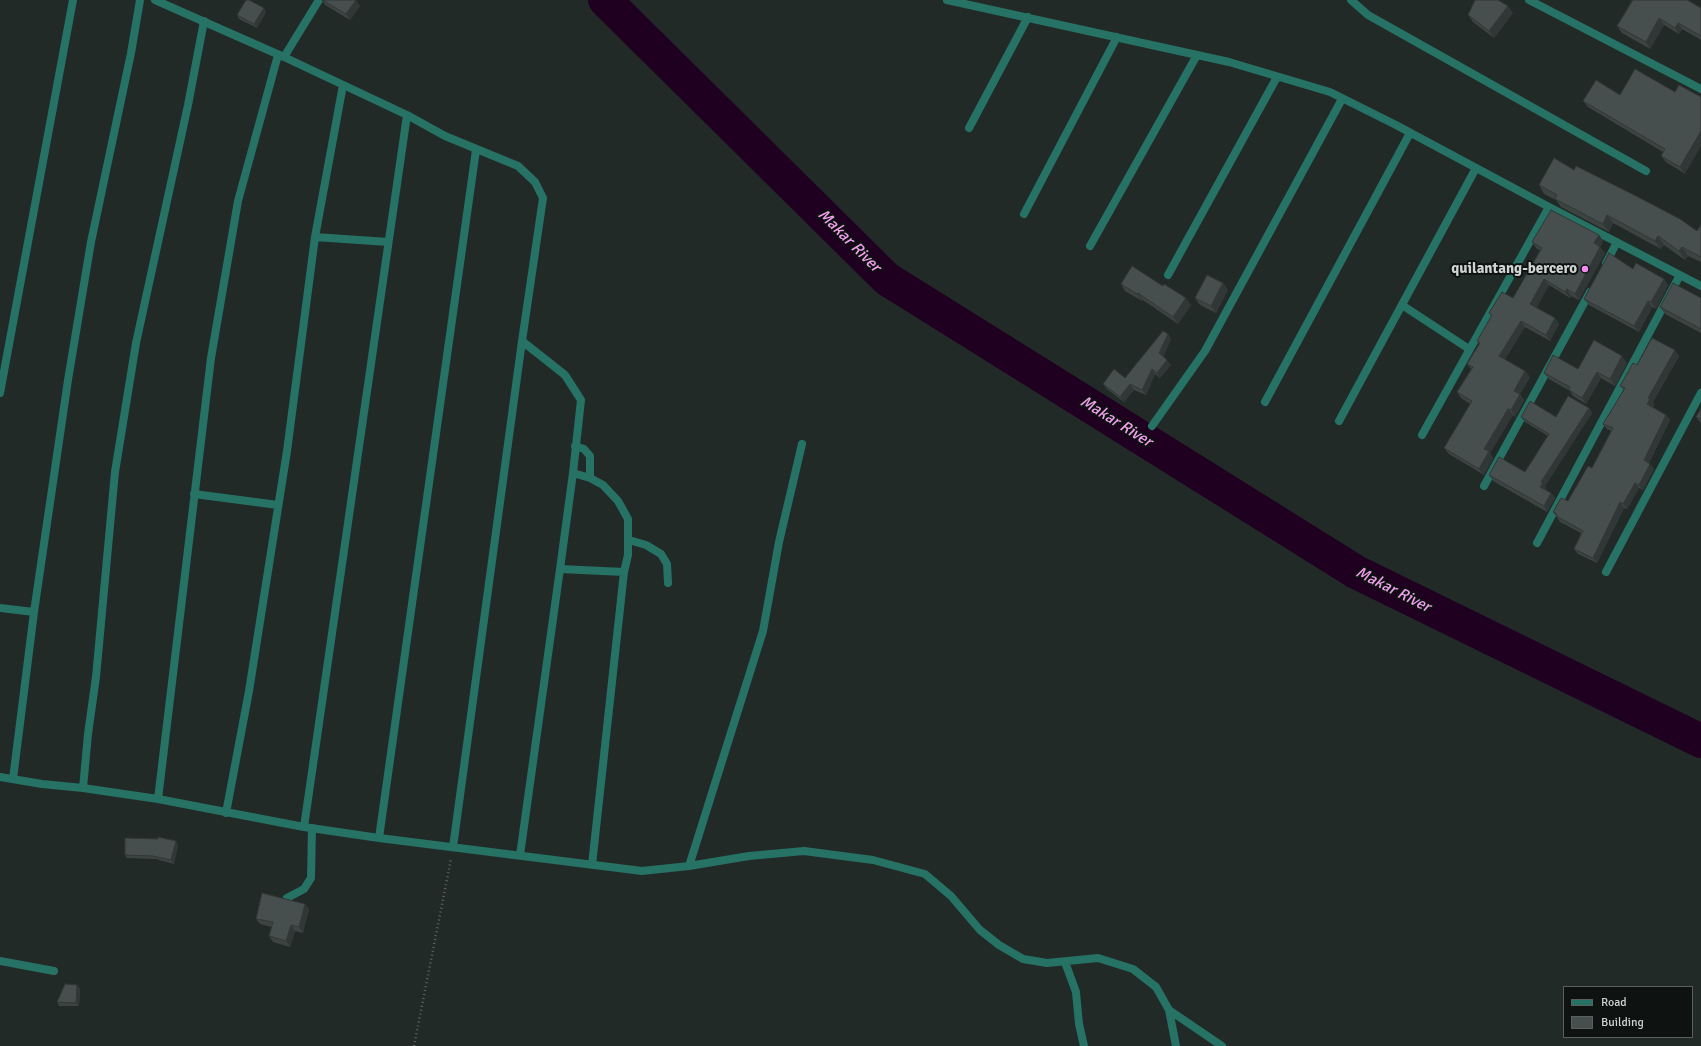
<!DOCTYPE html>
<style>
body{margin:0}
#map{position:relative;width:1701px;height:1046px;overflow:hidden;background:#222a28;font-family:Signika,sans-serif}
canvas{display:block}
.legend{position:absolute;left:1563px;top:986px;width:130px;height:52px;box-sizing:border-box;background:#0e1211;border:1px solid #5b605f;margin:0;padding:5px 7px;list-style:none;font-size:12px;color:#cfd4d3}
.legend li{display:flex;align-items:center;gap:8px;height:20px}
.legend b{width:20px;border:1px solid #5b605f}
</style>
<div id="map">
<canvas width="1701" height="1046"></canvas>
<ul class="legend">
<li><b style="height:5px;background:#267265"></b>Road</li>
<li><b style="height:11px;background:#464f4d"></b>Building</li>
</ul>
</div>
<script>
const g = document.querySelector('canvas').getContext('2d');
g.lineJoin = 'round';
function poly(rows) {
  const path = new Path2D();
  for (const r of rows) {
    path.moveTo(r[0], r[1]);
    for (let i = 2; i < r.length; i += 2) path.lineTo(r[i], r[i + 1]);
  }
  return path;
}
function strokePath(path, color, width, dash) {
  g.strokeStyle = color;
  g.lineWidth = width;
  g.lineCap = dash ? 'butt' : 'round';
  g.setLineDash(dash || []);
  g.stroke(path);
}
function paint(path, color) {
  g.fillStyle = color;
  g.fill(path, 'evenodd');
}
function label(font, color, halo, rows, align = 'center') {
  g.font = font + ' Signika,sans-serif';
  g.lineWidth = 4;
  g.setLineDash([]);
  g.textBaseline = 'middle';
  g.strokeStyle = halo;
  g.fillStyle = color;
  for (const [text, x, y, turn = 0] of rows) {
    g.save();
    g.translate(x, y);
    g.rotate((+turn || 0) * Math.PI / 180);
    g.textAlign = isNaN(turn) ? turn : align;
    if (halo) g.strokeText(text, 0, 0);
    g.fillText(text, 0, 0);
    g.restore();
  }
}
strokePath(poly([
 [605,0,887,279,1356,572,1701,741]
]), '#200021', 34);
strokePath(poly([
 [414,1046,451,859]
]), '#5d6462', 2.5, [1, 3]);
strokePath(poly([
 [287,898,304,889,311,878,312,828]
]), '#267265', 8);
strokePath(poly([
 [155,0,284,57,407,115,445,136,518,166,535,182,543,198,522,341,565,375,581,400,573,473,560,569,624,572,592,865],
 [947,0,1229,62,1330,92,1396,125,1549,207,1701,286],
 [1351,0,1368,15,1646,171],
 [1529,0,1701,89],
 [284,57,319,0],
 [969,128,1028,17],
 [1024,214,1117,37],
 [315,237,388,242],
 [1090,246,1197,55],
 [1606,263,1617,242],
 [1168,275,1277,77],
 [1402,305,1469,349],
 [0,393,73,0],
 [1265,402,1410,133],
 [1339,421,1476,168],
 [1152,426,1205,351,1342,99],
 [1422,435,1549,207],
 [575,446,584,449,590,456,590,478],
 [573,473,590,478,603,485,618,501,628,519,628,555,624,572],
 [1484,486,1590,292],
 [194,494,278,505],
 [629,540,646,545,661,554,667,564,668,583],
 [1537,543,1680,275],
 [1606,572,1701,393],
 [0,608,34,612],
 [0,777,42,784,83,788,158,799,304,827,379,838,642,871,689,866,749,856,804,851,873,860,925,874,951,896,980,930,999,945,1023,959,1047,963,1098,958,1133,969,1156,987,1169,1010,1176,1046],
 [13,779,34,612,68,380,91,242,131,53,140,0],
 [83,788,88,734,96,677,115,472,136,343,188,105,204,21],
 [158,799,211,358,238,201,278,55],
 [226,813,249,691,287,451,315,237,343,85],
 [304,827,407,115],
 [379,838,476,150],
 [453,847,522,341],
 [520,855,560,569],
 [689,866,763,631,779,542,802,444],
 [0,961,54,971],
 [1065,962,1076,992,1079,1024,1084,1046],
 [1169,1010,1222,1046]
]), '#267265', 8);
paint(poly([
 [322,0,360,6,350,20,325,5],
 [1632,0,1687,0,1701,8,1701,40,1682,29,1679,34,1664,25,1650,49,1622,33,1617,26],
 [266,12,257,28,239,19,237,15],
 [1513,13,1494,38,1473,22,1468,15],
 [1675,92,1685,174,1666,162,1661,156,1663,152,1588,107,1583,101,1620,95],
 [1574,170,1697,231,1701,225,1701,262,1688,256,1685,260,1664,245,1661,249,1613,223,1609,232,1561,207,1556,200,1544,194,1539,185],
 [1599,235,1603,241,1600,247,1605,253,1579,300,1571,296,1570,298,1549,285,1536,308,1555,318,1559,324,1550,341,1525,327,1505,359,1525,371,1530,377,1520,394,1524,400,1515,417,1513,415,1490,453,1493,458,1484,475,1449,454,1444,448,1470,404,1461,398,1457,392,1471,369,1467,364,1479,344,1477,341,1491,316,1489,313,1513,298,1540,250,1537,249,1532,242],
 [1633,269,1664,279,1668,285,1656,309,1652,307,1639,332,1589,305,1584,299],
 [1223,283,1228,290,1216,313,1200,305,1195,298],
 [1121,284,1191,305,1178,324,1143,300,1142,301,1125,291],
 [1701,298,1701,333,1665,314,1660,307],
 [1168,334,1171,339,1163,356,1171,365,1160,378,1155,374,1146,395,1134,390,1124,402,1107,389,1103,384,1125,378],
 [1679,356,1653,402,1654,405,1653,407,1666,415,1670,420,1649,463,1654,469,1643,490,1639,488,1627,509,1624,508,1597,563,1578,554,1574,549,1581,533,1560,522,1553,512,1568,501,1592,468,1611,431,1607,429,1603,424,1624,390,1620,386,1637,365],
 [1627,363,1615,386,1601,378,1586,404,1573,396,1570,391,1549,379,1544,373],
 [1589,408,1592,413,1545,486,1546,488,1545,490,1551,493,1555,498,1547,512,1493,481,1489,475,1525,472,1548,436,1525,422,1521,417,1556,417],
 [1701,409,1701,423,1696,417],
 [178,845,174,864,156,859,127,858,125,855],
 [305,904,309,909,303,933,295,931,290,947,273,942,269,936,272,927,260,924,256,919],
 [80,988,79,1006,59,1006,57,1002]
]), '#3c4442');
paint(poly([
 [356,0,360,6,350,20,346,14],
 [1508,6,1513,13,1494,38,1489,31],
 [264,8,266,12,257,28,254,24],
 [1659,18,1664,25,1650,49,1646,42],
 [1678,23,1682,29,1679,34,1675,28],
 [1701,131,1701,146,1685,174,1680,167],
 [1607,215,1613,223,1609,232,1603,224],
 [1599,235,1603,241,1598,249,1594,243],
 [1658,236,1664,245,1661,249,1655,241],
 [1600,247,1605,253,1579,300,1575,294],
 [1682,247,1688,256,1685,260,1679,251],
 [1544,279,1549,285,1535,311,1530,304],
 [1664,279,1668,285,1656,309,1651,302],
 [1223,283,1228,290,1216,313,1211,306],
 [1567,289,1571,296,1570,298,1565,292],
 [1138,293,1143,300,1142,301,1137,294],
 [1186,298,1191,305,1178,324,1173,317],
 [1648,301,1652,307,1639,332,1634,326],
 [1555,318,1559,324,1550,341,1546,335],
 [1521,321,1525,327,1503,362,1499,356],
 [1168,334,1171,339,1163,358,1159,353],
 [1675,350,1679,356,1653,402,1654,405,1651,409,1647,404,1648,398],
 [1622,356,1627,363,1615,386,1610,379],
 [1167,360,1171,365,1160,378,1157,373],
 [1152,369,1155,374,1146,395,1142,390],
 [1525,371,1530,377,1520,394,1524,400,1515,417,1511,410,1514,391],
 [1597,372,1601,378,1586,404,1582,398],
 [1130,384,1134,390,1124,402,1120,397],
 [1589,408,1592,413,1545,486,1546,488,1544,493,1540,487,1541,482],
 [1508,409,1513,415,1490,453,1493,458,1484,475,1479,469,1484,449],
 [1666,415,1670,420,1648,465,1644,460],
 [1650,464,1654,469,1643,490,1639,485],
 [1635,483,1639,488,1627,509,1623,504],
 [1551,493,1555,498,1547,512,1544,506],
 [1620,502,1624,508,1597,563,1593,558],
 [176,841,178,845,174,864,171,860],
 [305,904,309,909,303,933,299,927],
 [291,925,295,931,290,947,286,941],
 [77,985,80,988,79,1006,76,1003]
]), '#313736');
const building = poly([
 [246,0,249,0,264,8,254,24,237,15,246,0],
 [322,0,356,0,346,14,322,0],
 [1475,0,1498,0,1508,6,1489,31,1468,15,1475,0],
 [1633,0,1687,0,1701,8,1701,36,1678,23,1675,28,1659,18,1646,42,1617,26,1633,0],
 [1635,69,1675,92,1679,85,1701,97,1701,131,1680,167,1661,156,1665,149,1583,101,1596,80,1620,95,1635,69],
 [1554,158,1574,170,1576,166,1636,196,1680,219,1697,231,1701,225,1701,257,1682,247,1679,251,1658,236,1655,241,1607,215,1603,224,1555,199,1557,195,1539,185,1554,158],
 [1551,210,1599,235,1594,243,1600,247,1575,294,1567,289,1565,292,1544,279,1530,304,1555,318,1546,335,1521,321,1499,356,1525,371,1514,391,1520,394,1511,410,1508,409,1484,449,1489,451,1479,469,1444,448,1472,401,1457,392,1473,367,1467,364,1480,343,1477,341,1492,315,1489,313,1502,292,1513,298,1542,248,1532,242,1551,210],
 [1609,253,1633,269,1636,263,1664,279,1651,302,1648,301,1634,326,1584,299,1609,253],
 [1132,266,1163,286,1164,284,1186,298,1173,317,1138,293,1137,294,1121,284,1132,266],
 [1207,275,1223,283,1211,306,1195,298,1207,275],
 [1673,283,1701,298,1701,329,1660,307,1673,283],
 [1163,331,1168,334,1159,353,1167,360,1157,373,1152,369,1142,390,1130,384,1120,397,1103,384,1114,369,1125,378,1163,331],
 [1652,338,1675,350,1648,398,1650,399,1647,404,1666,415,1644,460,1650,464,1639,485,1635,483,1623,504,1620,502,1593,558,1574,549,1583,531,1556,516,1557,514,1553,512,1561,498,1568,501,1588,466,1592,468,1613,428,1603,424,1625,388,1620,386,1633,363,1637,365,1652,338],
 [1594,340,1622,356,1610,379,1597,372,1582,398,1569,390,1570,387,1544,373,1553,355,1578,369,1594,340],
 [1568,396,1589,408,1541,482,1543,483,1540,487,1551,493,1544,506,1489,475,1499,457,1525,472,1549,434,1521,417,1530,401,1556,417,1568,396],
 [1701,409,1701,419,1696,417,1701,409],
 [158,837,176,841,171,860,153,856,125,855,125,838,158,839,158,837],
 [262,893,305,904,299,927,291,925,286,941,269,936,273,922,256,919,262,893],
 [65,984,77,985,76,1003,57,1002,65,984]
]);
paint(building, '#464f4d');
strokePath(building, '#313736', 1);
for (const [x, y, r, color] of [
 [1585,269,4,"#f389f1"]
]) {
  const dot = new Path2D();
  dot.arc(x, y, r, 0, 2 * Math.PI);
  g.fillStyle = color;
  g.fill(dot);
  strokePath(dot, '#0e1211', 1.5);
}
label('bold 15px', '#cfd4d3', '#0e1211', [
 ["quilantang-bercero",1577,269]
], 'right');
label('italic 16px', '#f29fef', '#0e1211', [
 ["Makar River",849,241,45],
 ["Makar River",1116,422,32],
 ["Makar River",1393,590,27]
]);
</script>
